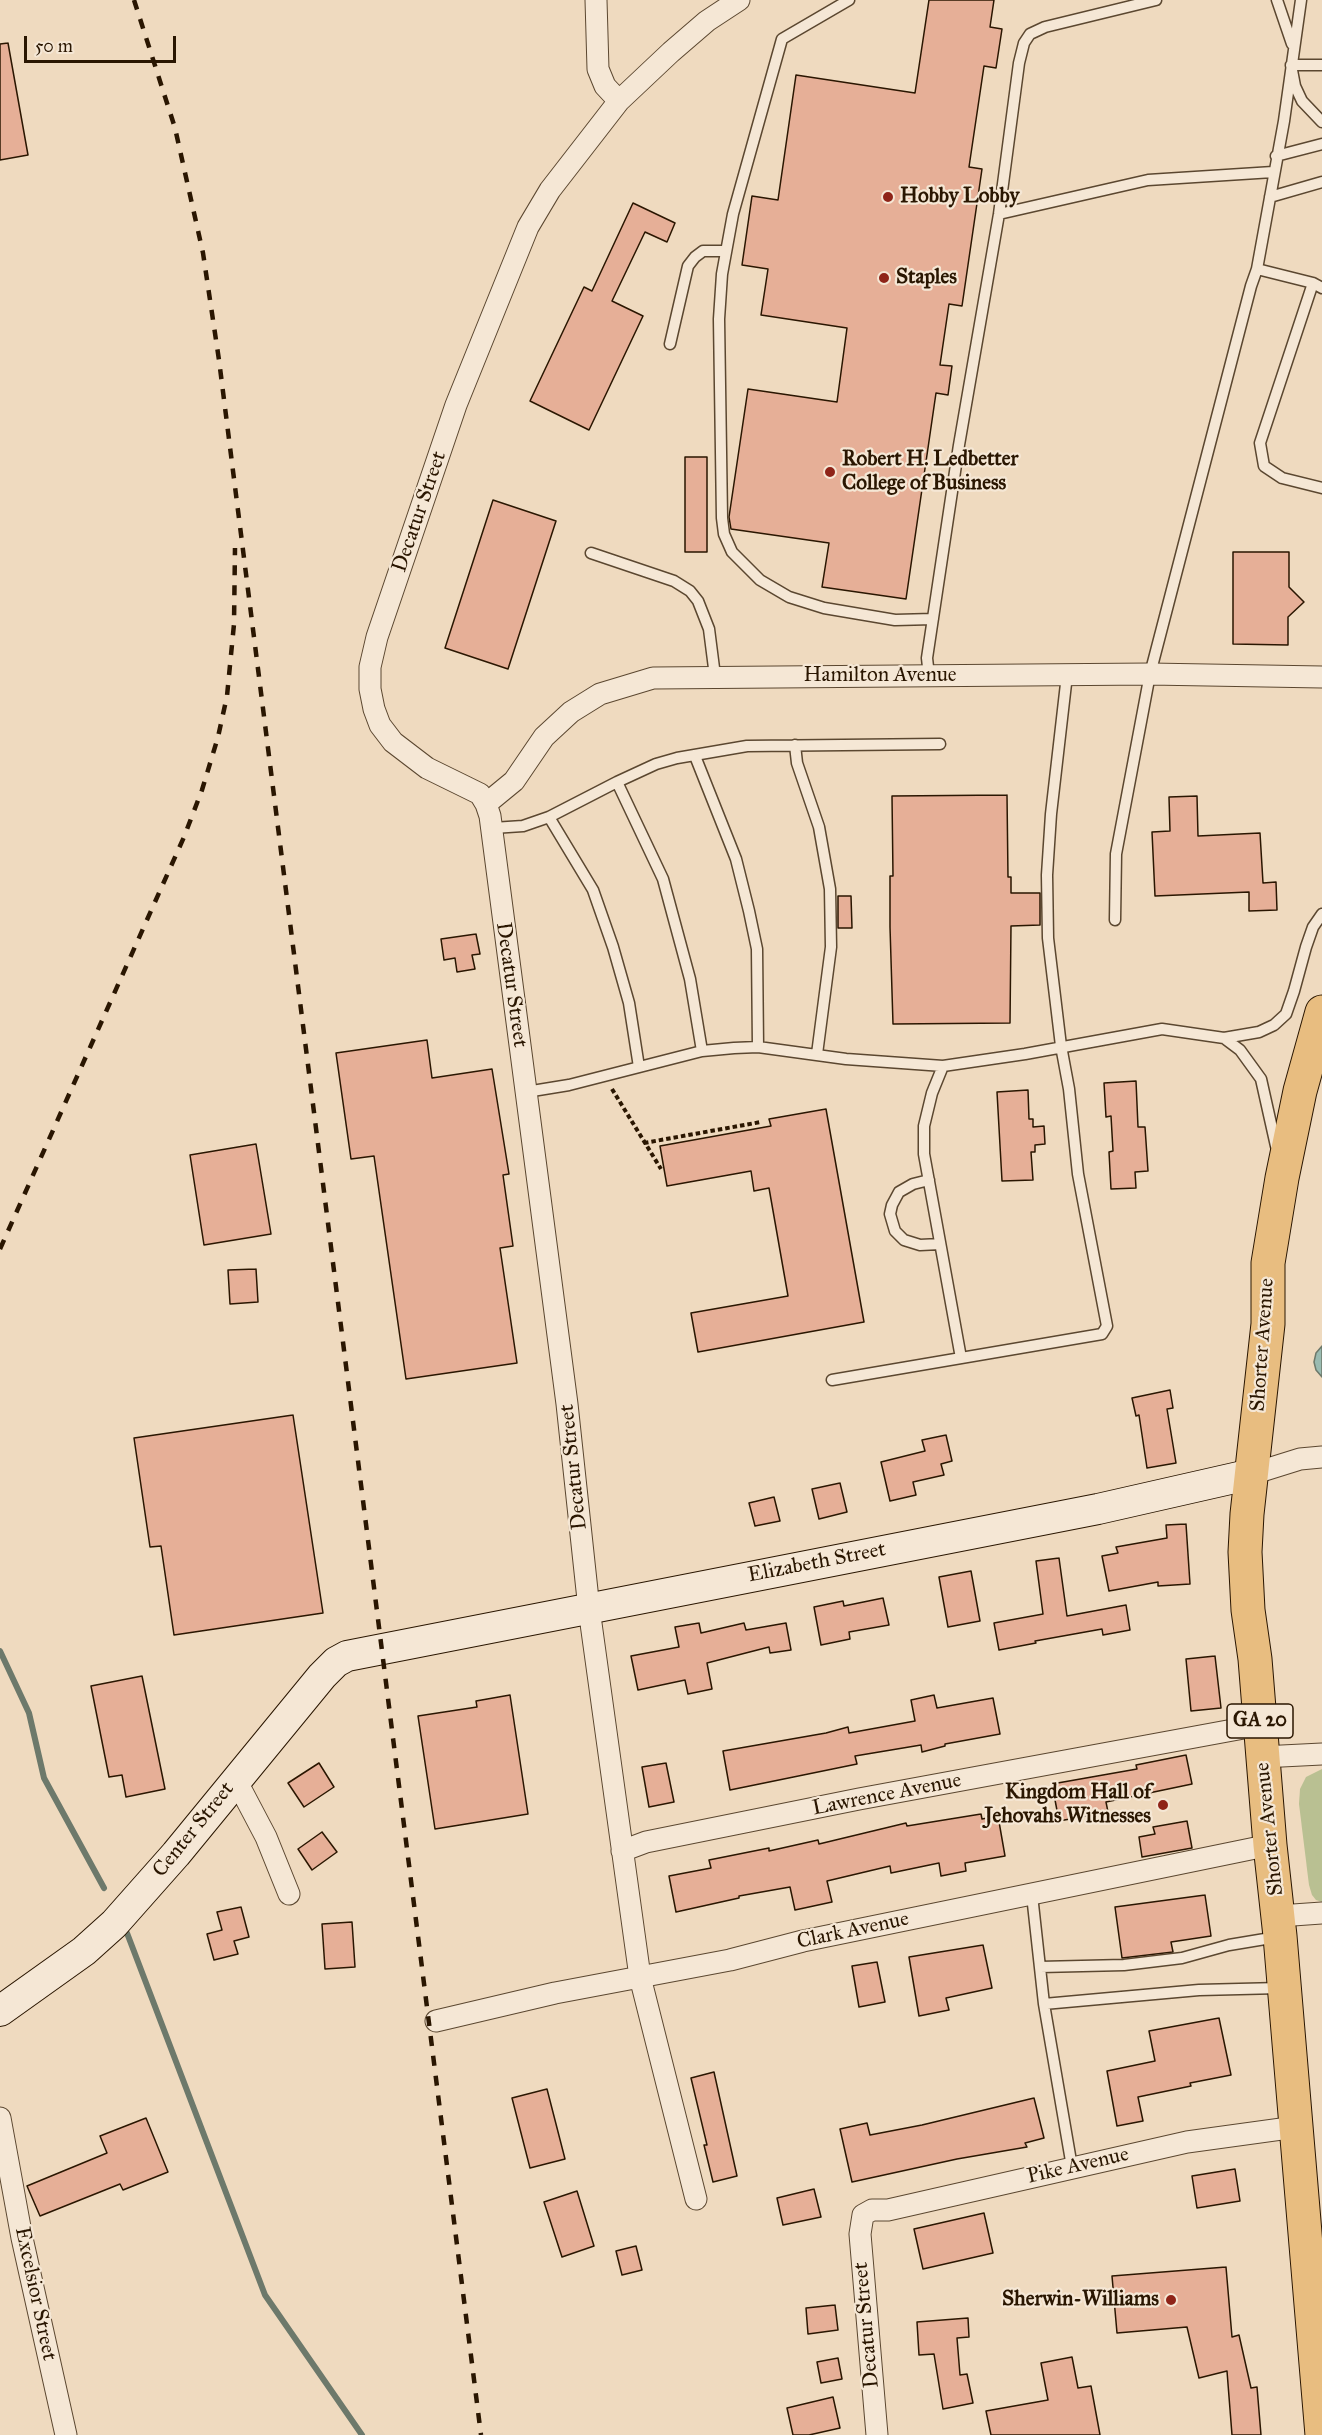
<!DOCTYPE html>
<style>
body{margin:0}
#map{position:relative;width:1322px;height:2435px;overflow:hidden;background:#efdabf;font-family:"IM FELL Great Primer",serif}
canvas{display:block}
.scale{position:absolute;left:24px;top:36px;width:152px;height:27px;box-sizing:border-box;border:3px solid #2a1601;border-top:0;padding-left:8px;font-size:18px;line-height:21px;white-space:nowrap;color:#2a1601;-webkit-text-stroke:4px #f5e7d5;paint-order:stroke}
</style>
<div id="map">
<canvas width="1322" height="2435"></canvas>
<div class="scale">50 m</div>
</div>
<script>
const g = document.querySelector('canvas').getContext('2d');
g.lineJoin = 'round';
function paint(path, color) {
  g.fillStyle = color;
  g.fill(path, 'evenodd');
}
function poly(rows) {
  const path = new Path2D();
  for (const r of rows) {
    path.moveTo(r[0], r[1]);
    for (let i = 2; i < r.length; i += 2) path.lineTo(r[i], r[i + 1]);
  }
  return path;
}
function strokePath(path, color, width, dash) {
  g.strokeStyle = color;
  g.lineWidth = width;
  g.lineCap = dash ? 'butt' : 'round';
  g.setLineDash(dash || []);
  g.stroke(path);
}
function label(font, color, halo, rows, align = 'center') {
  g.font = font + ' "IM FELL Great Primer",serif';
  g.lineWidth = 4.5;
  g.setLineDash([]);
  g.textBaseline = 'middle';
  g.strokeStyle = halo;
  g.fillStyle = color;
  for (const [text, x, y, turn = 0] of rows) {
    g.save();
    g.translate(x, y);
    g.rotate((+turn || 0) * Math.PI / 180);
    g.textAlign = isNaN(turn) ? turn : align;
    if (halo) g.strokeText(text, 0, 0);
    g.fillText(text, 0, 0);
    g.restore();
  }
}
paint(poly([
 [1322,1769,1322,1902,1316,1900,1312,1895,1309,1885,1299,1804,1300,1789,1306,1777]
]), '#b9c092');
const water = poly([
 [1322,1346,1322,1377,1316,1370,1314,1362,1316,1353,1322,1346]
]);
paint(water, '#9abbb1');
strokePath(water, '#6d796b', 1.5);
strokePath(poly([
 [0,1651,29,1713,44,1778,104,1888],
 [127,1933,265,2295,362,2435]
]), '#6d796b', 6);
const building = poly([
 [929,0,994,0,990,27,1002,29,996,68,984,66,969,167,982,169,962,306,949,304,940,365,952,366,948,395,936,393,906,599,822,587,829,543,731,529,729,517,748,389,837,402,847,328,761,315,768,269,742,265,752,196,778,200,796,75,915,93,929,0],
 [8,43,28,155,0,160,0,44,8,43],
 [633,203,675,223,667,242,645,232,612,301,643,316,589,430,530,401,584,287,592,291,633,203],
 [685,457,707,457,707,552,685,552,685,457],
 [493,500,556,521,508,669,445,648,493,500],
 [1233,552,1289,552,1289,587,1304,602,1288,617,1288,645,1233,644,1233,552],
 [1007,795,1008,877,1011,877,1011,893,1040,893,1040,925,1011,926,1010,1023,893,1024,890,927,890,876,893,876,892,796,1007,795],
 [1197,796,1198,836,1260,833,1263,883,1276,882,1277,910,1249,911,1249,892,1155,896,1152,832,1170,831,1169,797,1197,796],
 [838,896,851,896,852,928,838,928,838,896],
 [476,934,480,954,472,955,475,969,457,972,455,958,444,960,441,939,476,934],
 [427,1040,432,1078,492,1069,509,1174,503,1175,513,1246,500,1248,517,1363,406,1379,374,1156,351,1159,336,1053,427,1040],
 [1136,1081,1138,1127,1145,1127,1148,1171,1135,1172,1136,1188,1111,1189,1109,1152,1113,1151,1111,1116,1106,1117,1104,1083,1136,1081],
 [1028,1090,1029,1119,1033,1119,1033,1127,1044,1126,1045,1144,1035,1145,1035,1152,1031,1152,1033,1180,1002,1181,997,1092,1028,1090],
 [826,1109,864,1322,698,1352,691,1313,788,1296,769,1188,754,1191,751,1171,667,1186,660,1146,771,1126,769,1119,826,1109],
 [256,1144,271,1234,204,1245,190,1155,256,1144],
 [256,1269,258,1302,230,1304,228,1270,256,1269],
 [1170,1390,1173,1408,1167,1409,1176,1463,1147,1468,1139,1415,1136,1416,1132,1398,1170,1390],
 [293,1415,323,1613,174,1635,161,1546,150,1547,134,1438,293,1415],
 [946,1435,952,1461,941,1464,944,1475,913,1482,916,1495,890,1501,881,1462,925,1451,922,1440,946,1435],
 [840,1483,847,1512,819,1519,812,1489,840,1483],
 [774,1497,780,1521,755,1526,749,1503,774,1497],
 [1186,1524,1190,1584,1158,1586,1158,1582,1109,1591,1102,1556,1118,1553,1116,1547,1167,1538,1166,1525,1186,1524],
 [1059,1558,1067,1616,1126,1605,1130,1630,1103,1635,1102,1629,1035,1641,1036,1643,999,1650,994,1623,1043,1614,1036,1561,1059,1558],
 [971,1571,980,1621,948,1627,939,1577,971,1571],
 [883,1598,889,1625,849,1632,850,1639,821,1645,814,1607,843,1601,844,1606,883,1598],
 [699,1623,701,1633,744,1623,746,1630,786,1623,791,1650,770,1653,769,1647,707,1663,712,1689,688,1694,685,1680,638,1690,631,1656,679,1647,675,1627,699,1623],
 [1215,1656,1221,1708,1191,1711,1186,1659,1215,1656],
 [142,1676,165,1789,126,1797,122,1775,109,1777,91,1686,142,1676],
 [510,1695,528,1814,435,1829,418,1716,477,1707,476,1701,510,1695],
 [934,1695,937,1708,993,1698,1000,1734,945,1744,945,1746,922,1752,921,1745,855,1756,857,1764,730,1790,723,1751,826,1733,848,1727,849,1733,915,1721,911,1700,934,1695],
 [1186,1755,1192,1784,1106,1802,1108,1812,1059,1821,1052,1784,1137,1769,1136,1765,1186,1755],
 [319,1763,334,1787,304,1807,288,1783,319,1763],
 [666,1763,674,1802,649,1807,642,1767,666,1763],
 [981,1814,982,1819,998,1816,1005,1856,965,1863,966,1871,941,1876,939,1863,891,1873,890,1866,827,1881,832,1902,795,1910,790,1887,739,1896,739,1898,676,1912,669,1876,711,1868,709,1860,769,1848,769,1851,818,1840,819,1844,906,1823,907,1826,981,1814],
 [1187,1821,1192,1848,1142,1857,1139,1837,1155,1834,1153,1827,1187,1821],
 [322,1832,337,1852,312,1870,298,1849,322,1832],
 [1205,1895,1211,1936,1171,1942,1173,1952,1122,1958,1115,1907,1205,1895],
 [241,1907,249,1937,234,1941,238,1954,214,1960,207,1934,222,1930,217,1912,241,1907],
 [352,1922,355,1967,325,1969,322,1924,352,1922],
 [983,1945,992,1988,946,1998,949,2010,919,2016,909,1957,983,1945],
 [877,1962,885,2002,859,2007,852,1966,877,1962],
 [1219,2018,1231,2075,1190,2083,1191,2086,1138,2097,1143,2121,1117,2126,1107,2071,1155,2061,1149,2031,1219,2018],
 [714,2072,737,2176,713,2182,704,2145,707,2145,691,2078,714,2072],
 [547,2089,565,2159,530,2168,512,2098,547,2089],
 [1034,2098,1044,2138,1025,2143,1027,2147,957,2159,852,2182,840,2129,867,2123,870,2135,922,2125,1034,2098],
 [146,2118,168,2172,123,2190,120,2184,40,2216,27,2186,107,2153,100,2136,146,2118],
 [1235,2169,1240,2201,1197,2208,1192,2176,1235,2169],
 [814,2189,821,2217,783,2225,777,2198,814,2189],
 [577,2191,594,2246,562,2257,544,2202,577,2191],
 [984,2213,993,2253,923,2269,914,2229,984,2213],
 [636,2246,642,2270,622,2275,616,2251,636,2246],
 [1226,2267,1232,2337,1239,2335,1251,2388,1257,2387,1261,2435,1232,2435,1227,2371,1199,2378,1187,2327,1117,2333,1112,2276,1226,2267],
 [835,2305,838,2330,808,2334,806,2308,835,2305],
 [968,2318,969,2337,957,2338,960,2375,967,2374,973,2403,943,2409,934,2354,919,2355,917,2322,968,2318],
 [1072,2357,1078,2388,1091,2386,1100,2435,991,2435,986,2411,1048,2400,1041,2363,1072,2357],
 [838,2358,842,2379,821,2383,817,2362,838,2358],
 [833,2397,840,2428,809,2435,793,2435,787,2408,833,2397]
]);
paint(building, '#e6af97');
strokePath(building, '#2a1601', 1.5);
const lane = poly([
 [849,0,782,39,733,214,722,274,719,319,722,518,724,534,732,552,760,580,789,597,824,608,895,620,933,619],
 [1277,0,1292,44],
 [1322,65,1291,65,1295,86,1302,101,1322,122],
 [1276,156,1322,144],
 [1270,197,1322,182],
 [999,214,1148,180,1273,172],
 [1257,269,1313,283,1322,288],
 [1313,283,1260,443,1264,466,1282,478,1322,488],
 [670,344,688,266,695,257,703,251,726,251],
 [591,553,674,581,690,591,698,601,709,629,715,676],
 [929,676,927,658,959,445,999,214,1019,63,1024,43,1030,34,1045,27,1156,0],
 [795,745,797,763,819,827,830,889,831,947,817,1054],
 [695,756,736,859,749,911,757,949,758,1047],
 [617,782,663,879,690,979,702,1051],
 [549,817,593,890,613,947,629,1003,639,1067],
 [493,828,523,826,549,817,617,782,656,764,677,758,747,746,940,744],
 [1115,920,1116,854,1150,674,1251,286,1257,269,1284,121,1301,0],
 [1224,1038,1240,1050,1261,1079,1276,1146],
 [943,1066,932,1093,924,1126,924,1154,961,1358],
 [526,1092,569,1085,702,1051,734,1048,758,1047,846,1059,943,1066,1025,1054,1162,1029,1224,1038,1259,1032,1274,1025,1286,1014,1294,991,1306,947,1313,927,1322,914],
 [929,1180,913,1184,899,1192,892,1205,890,1214,895,1231,904,1240,920,1245,940,1244],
 [832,1380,1102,1334,1107,1326,1078,1174,1069,1089,1061,1046,1048,938,1047,875,1051,814,1067,675],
 [1032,1895,1044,2004,1072,2167],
 [1040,1967,1124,1965,1182,1958,1229,1945,1277,1937],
 [1044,2004,1199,1990,1280,1988]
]);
const street = poly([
 [596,0,598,69,605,86,619,101],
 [486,804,514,781,544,737,571,712,600,694,653,678,1150,674,1322,677],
 [1252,1474,1300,1459,1322,1457],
 [1262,1757,1322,1754],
 [236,1780,266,1837,289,1894],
 [622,1851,646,1842,859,1799,1260,1725],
 [1279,1916,1322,1913],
 [436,2021,555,1993,730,1960,803,1941,1270,1845],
 [0,2118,22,2238,66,2435],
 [696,2199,640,1977,589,1609,567,1404,490,816,486,804,480,794,427,768,393,742,380,725,374,709,370,689,370,667,377,637,456,405,528,227,550,190,619,101,671,52,707,21,739,0],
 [877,2435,860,2234,863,2215,872,2210,888,2210,1187,2142,1296,2127]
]);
const secondary = poly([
 [0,2011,84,1951,114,1924,176,1854,322,1676,336,1662,347,1656,1098,1509,1252,1474]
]);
const primary = poly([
 [1322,2435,1280,1936,1270,1845,1255,1659,1248,1610,1245,1552,1247,1514,1268,1324,1268,1263,1282,1178,1300,1091,1322,1012]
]);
strokePath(lane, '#5b4730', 13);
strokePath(street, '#5b4730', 23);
strokePath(secondary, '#2a1601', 32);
strokePath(primary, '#2a1601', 35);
strokePath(poly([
 [612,1089,661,1169],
 [644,1143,761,1122]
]), '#2a1601', 4, [4.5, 3]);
strokePath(lane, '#f5e7d5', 10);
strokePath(street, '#f5e7d5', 21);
strokePath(secondary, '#f5e7d5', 30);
strokePath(primary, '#e8bd80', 33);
strokePath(poly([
 [134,0,175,128,203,253,219,360,481,2435],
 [0,1249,184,837,202,790,218,737,227,696,234,624,235,548]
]), '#2a1601', 4.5, [10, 10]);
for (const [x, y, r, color] of [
 [888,197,6,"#8f2418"],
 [884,278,6,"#8f2418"],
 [830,472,6,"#8f2418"],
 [1163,1805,6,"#8f2418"],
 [1171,2300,6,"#8f2418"]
]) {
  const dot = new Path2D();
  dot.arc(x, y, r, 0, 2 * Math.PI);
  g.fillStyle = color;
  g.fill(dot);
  strokePath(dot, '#f5e7d5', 2);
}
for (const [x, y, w] of [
 [1260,1721,66]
]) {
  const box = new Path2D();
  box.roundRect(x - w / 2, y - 17, w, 34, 4.5);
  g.fillStyle = '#f5e7d5';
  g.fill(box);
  strokePath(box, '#2a1601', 1.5);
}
label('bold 20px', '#2a1601', null, [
 ["GA 20",1260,1721]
]);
label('bold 21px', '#2a1601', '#f5e7d5', [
 ["Hobby Lobby",900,197],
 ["Staples",896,278],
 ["Robert H. Ledbetter",842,460],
 ["College of Business",842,484],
 ["Kingdom Hall of",1151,1793,"right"],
 ["Jehovahs Witnesses",1151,1817,"right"],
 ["Sherwin-Williams",1159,2300,"right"]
], 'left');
label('21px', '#2a1601', '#f5e7d5', [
 ["Decatur Street",420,512,-71],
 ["Hamilton Avenue",880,676],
 ["Decatur Street",511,985,82],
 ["Shorter Avenue",1263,1345,-86],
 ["Decatur Street",574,1467,-96],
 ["Elizabeth Street",817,1563,-11],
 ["Lawrence Avenue",887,1795,-11],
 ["Shorter Avenue",1270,1829,-96],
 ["Center Street",194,1830,-51],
 ["Clark Avenue",853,1931,-12],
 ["Pike Avenue",1078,2166,-13],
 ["Excelsior Street",35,2294,78],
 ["Decatur Street",867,2325,-95]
]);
</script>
